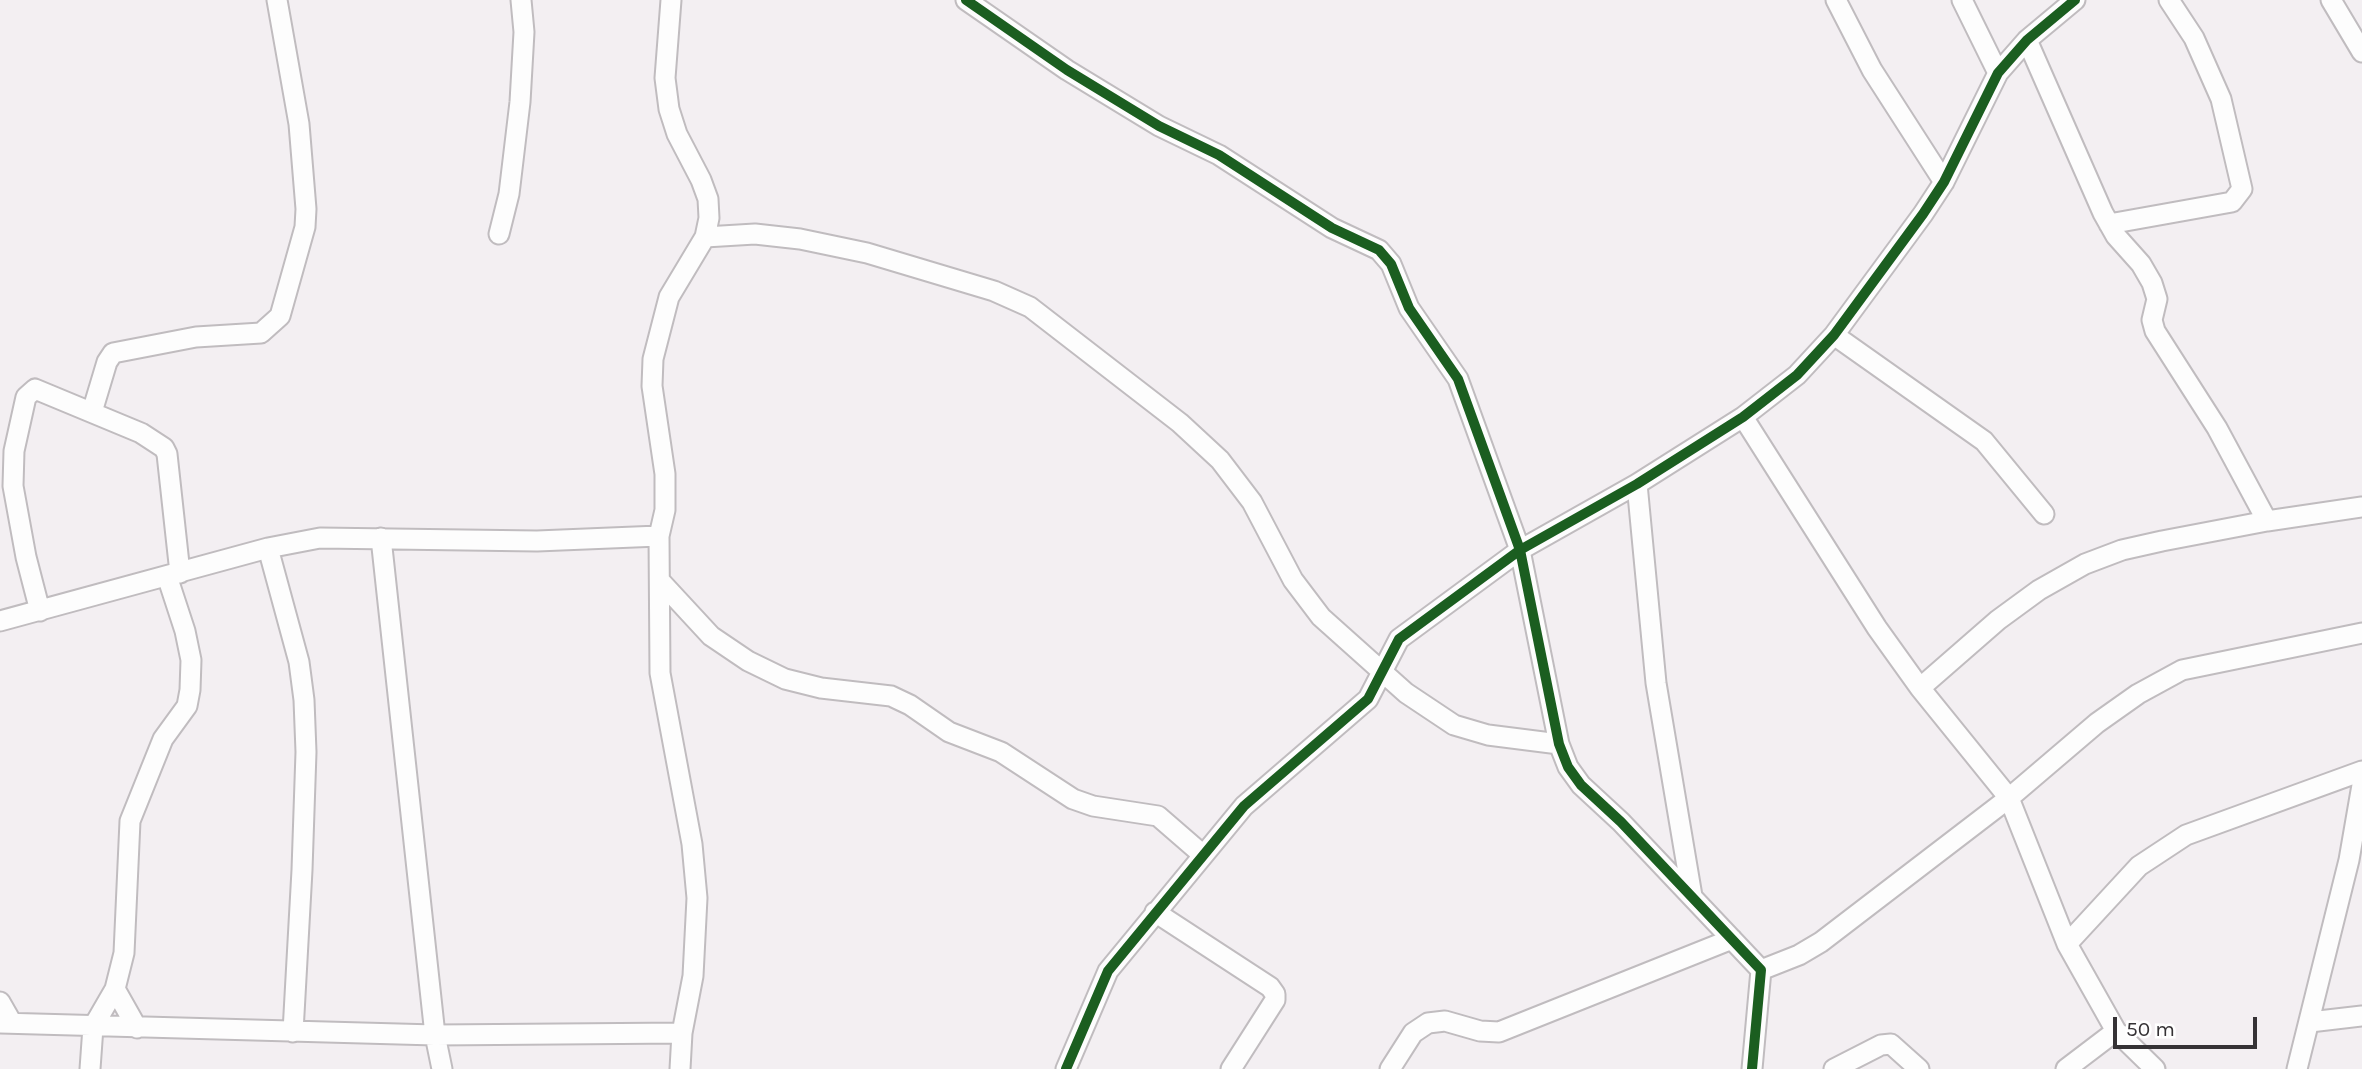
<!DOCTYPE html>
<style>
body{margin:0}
#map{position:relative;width:2362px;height:1069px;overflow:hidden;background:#f3eff2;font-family:Karla,sans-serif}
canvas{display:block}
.scale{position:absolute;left:2113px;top:1017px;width:144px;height:32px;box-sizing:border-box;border:4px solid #353235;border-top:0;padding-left:9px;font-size:21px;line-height:24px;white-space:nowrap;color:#353235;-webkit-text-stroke:5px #fff;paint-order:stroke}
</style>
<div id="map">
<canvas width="2362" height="1069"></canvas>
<div class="scale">50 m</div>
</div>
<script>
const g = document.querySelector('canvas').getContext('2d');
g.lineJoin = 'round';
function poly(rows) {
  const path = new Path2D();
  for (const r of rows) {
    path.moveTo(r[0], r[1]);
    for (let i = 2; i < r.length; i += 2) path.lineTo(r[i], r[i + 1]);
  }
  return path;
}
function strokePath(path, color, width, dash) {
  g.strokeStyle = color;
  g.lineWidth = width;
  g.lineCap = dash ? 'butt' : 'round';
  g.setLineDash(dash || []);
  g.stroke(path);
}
const street = poly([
 [671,0,665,78,669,109,677,134,701,180,708,199,709,218,705,237,669,297,653,359,652,386,665,474,665,510,659,536,660,673,692,844,697,898,693,976,682,1033,680,1069],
 [966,0,1067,70,1159,126,1219,155,1332,228,1379,250,1391,264,1409,308,1458,379,1520,550,1559,744,1568,767,1581,785,1621,822,1761,970,1752,1069],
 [1836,0,1872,70,1944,182],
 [1962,0,1998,73],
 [2331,0,2362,52],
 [2027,40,2103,213,2116,236,2141,264,2152,283,2157,299,2152,320,2155,331,2217,428,2267,521],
 [2109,224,2232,202,2242,189,2221,99,2194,38,2169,0],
 [499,234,509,194,520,102,524,32,521,0],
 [705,237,755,234,800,239,867,253,994,291,1030,307,1180,423,1220,460,1252,502,1293,580,1321,617,1406,693,1454,725,1488,735,1559,744],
 [1834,335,1984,441,2044,514],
 [92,412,107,362,113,353,196,337,261,333,280,316,305,227,306,209,299,124,277,0],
 [1743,417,1877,628,1920,688,2009,798,2067,944,2116,1031,2155,1069],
 [1637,484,1656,683,1692,896],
 [381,538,435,1035,442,1069],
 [268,548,299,662,304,700,306,752,302,870,293,1032],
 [661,582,711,636,748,661,785,679,821,688,891,696,910,705,949,732,1001,752,1073,799,1093,806,1158,816,1203,855],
 [40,611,26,557,13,486,14,451,26,397,35,389,141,433,164,448,167,454,180,573],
 [0,621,268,548,320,538,537,541,659,536],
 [1920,688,1998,620,2039,590,2085,564,2122,550,2162,541,2267,521,2362,507],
 [1155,912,1270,987,1275,994,1275,1000,1231,1069],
 [2067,944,2139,866,2186,835,2362,771],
 [1761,970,1799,955,1821,942,2009,798,2097,723,2138,694,2182,670,2362,633],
 [115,989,137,1028],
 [0,1002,12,1023],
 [2310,1022,2362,1016],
 [0,1023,435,1035,682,1033],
 [90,1069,93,1027,115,989,124,953,130,821,163,739,187,706,190,690,191,660,185,631,167,576],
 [1066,1069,1108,971,1244,806,1368,699,1399,639,1520,550,1637,484,1743,417,1797,375,1834,335,1923,214,1944,182,1998,73,2027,40,2075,0],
 [1390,1069,1413,1033,1428,1023,1445,1021,1480,1031,1499,1032,1732,939],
 [1834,1069,1881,1045,1891,1044,1919,1069],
 [2066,1069,2116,1031],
 [2297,1069,2349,860,2362,785]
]);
strokePath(street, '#c0bcbf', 23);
strokePath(street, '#fdfdfd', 19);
strokePath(poly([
 [966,0,1067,70,1159,126,1219,155,1332,228,1379,250,1391,264,1409,308,1458,379,1520,550,1559,744,1568,767,1581,785,1621,822,1761,970,1752,1069],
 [1066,1069,1108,971,1244,806,1368,699,1399,639,1520,550,1637,484,1743,417,1797,375,1834,335,1923,214,1944,182,1998,73,2027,40,2075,0]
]), '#1b5e20', 10);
</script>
